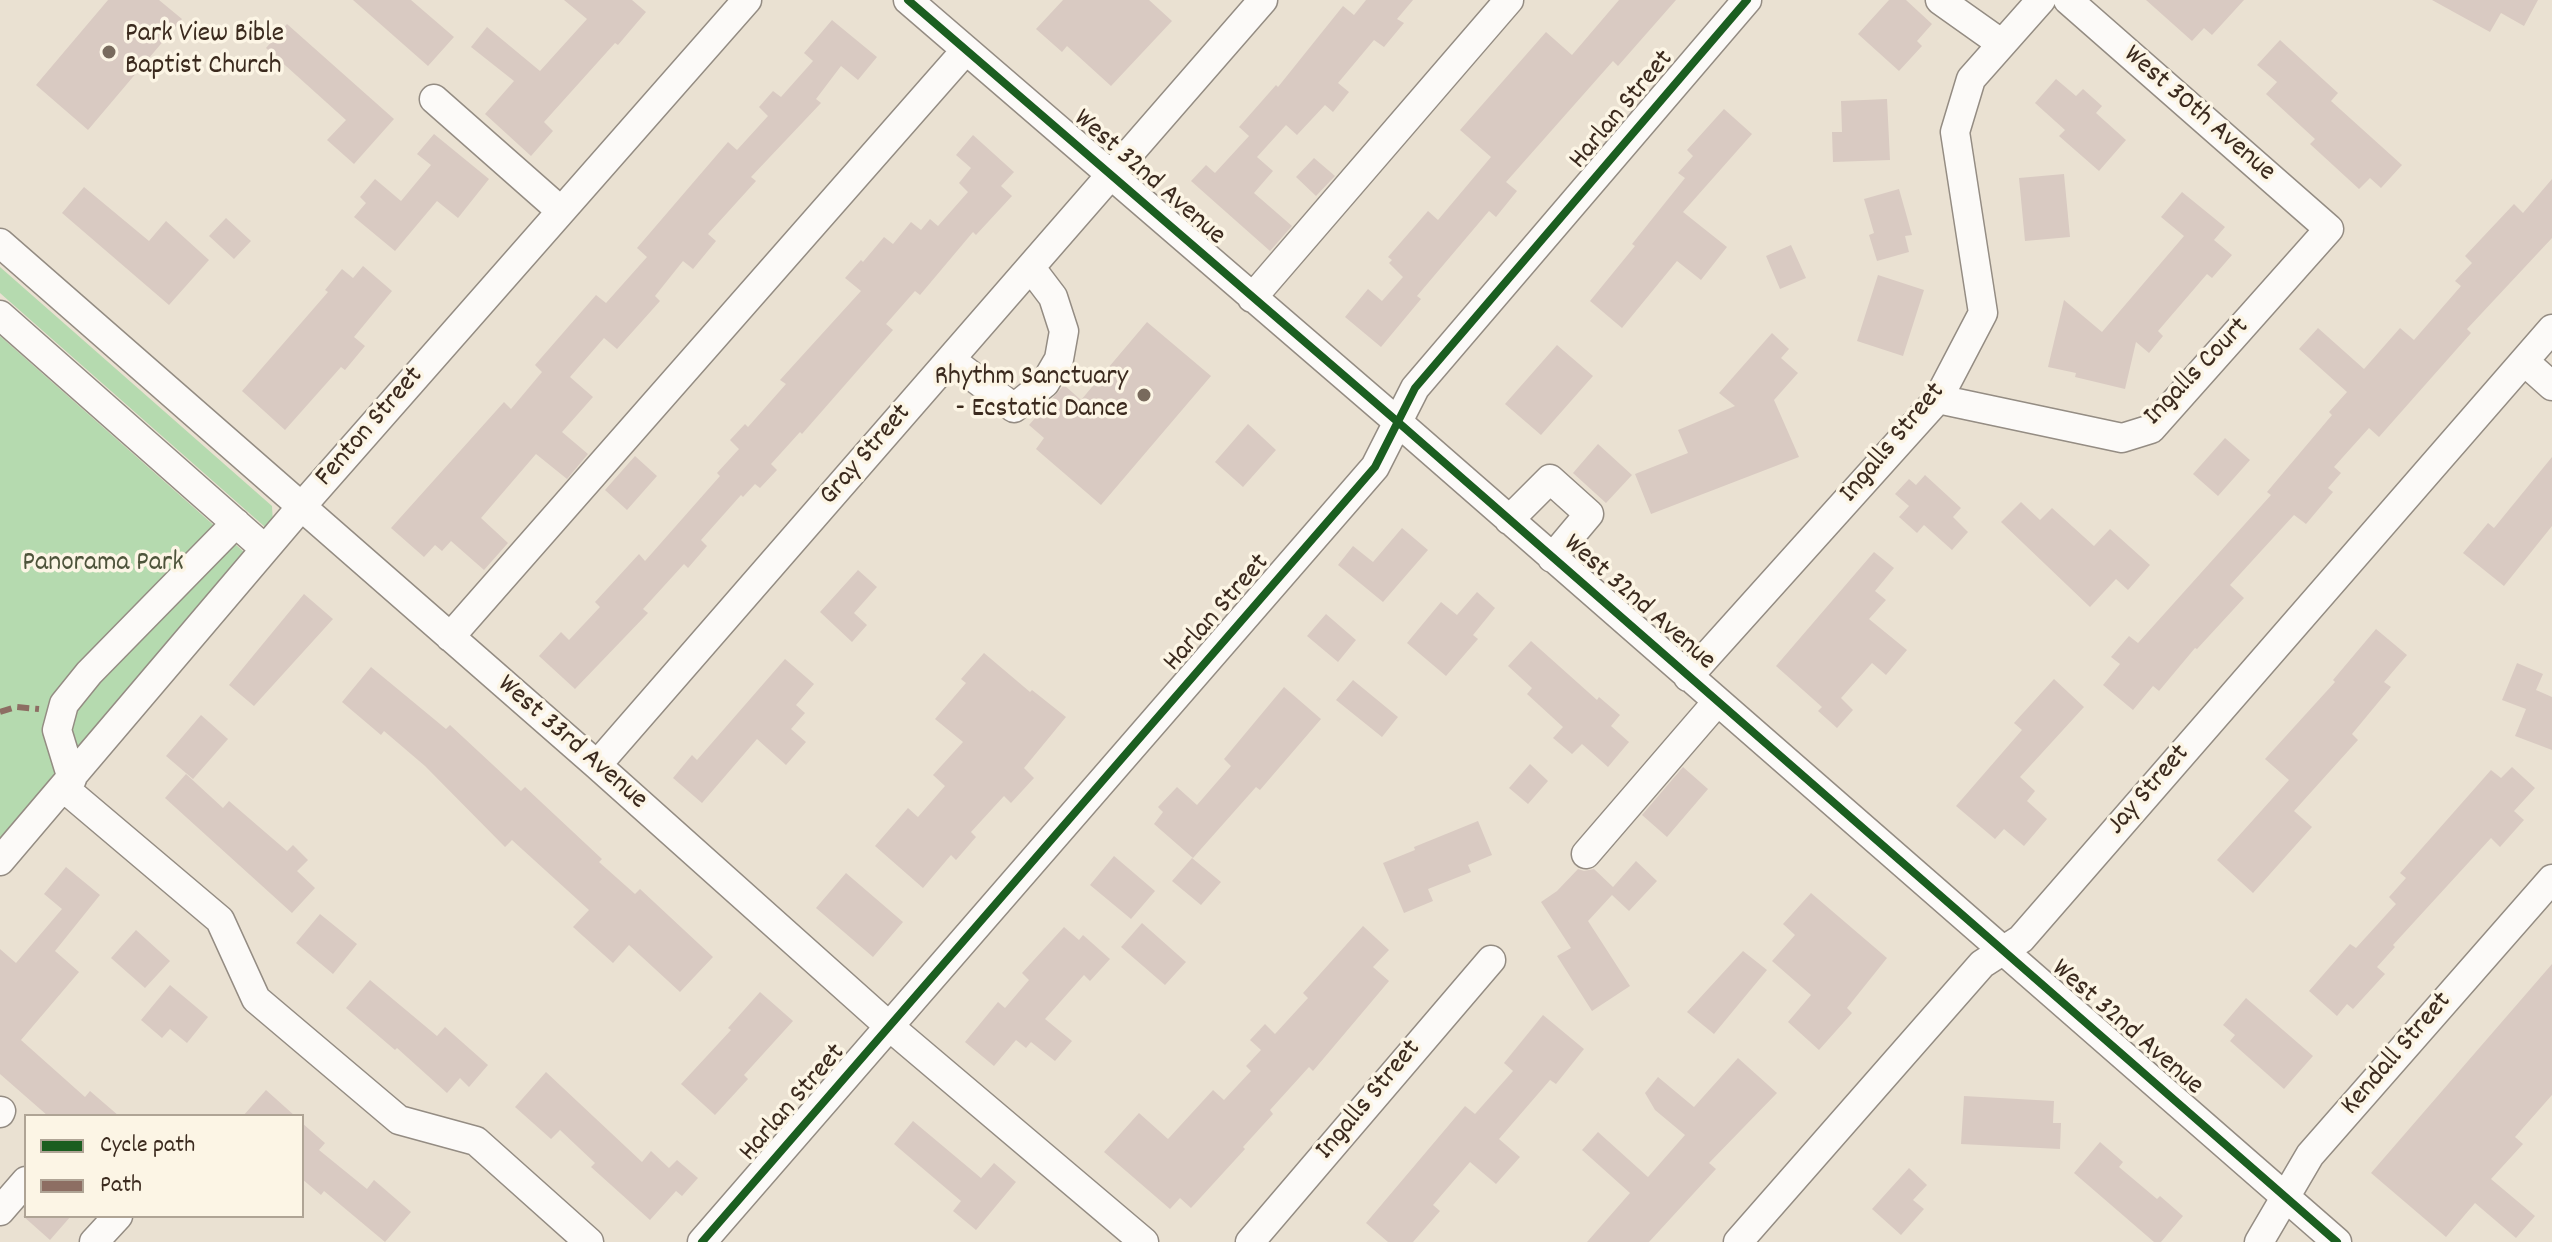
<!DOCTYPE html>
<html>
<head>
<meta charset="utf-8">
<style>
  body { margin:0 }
  #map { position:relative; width:2552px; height:1242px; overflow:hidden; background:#eae1d2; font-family:Dekko,sans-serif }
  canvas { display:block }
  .legend { position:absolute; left:24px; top:1114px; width:280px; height:104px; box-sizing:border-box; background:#fcf5e5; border:2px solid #afa495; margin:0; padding:10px 14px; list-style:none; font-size:24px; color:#3b2a1e }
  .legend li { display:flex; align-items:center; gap:16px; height:40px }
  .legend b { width:40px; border:2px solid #afa495 }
</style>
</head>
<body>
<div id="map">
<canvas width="2552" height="1242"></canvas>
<ul class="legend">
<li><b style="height:10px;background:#1b5e20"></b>Cycle path</li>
<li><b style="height:10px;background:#8d6e63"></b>Path</li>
</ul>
</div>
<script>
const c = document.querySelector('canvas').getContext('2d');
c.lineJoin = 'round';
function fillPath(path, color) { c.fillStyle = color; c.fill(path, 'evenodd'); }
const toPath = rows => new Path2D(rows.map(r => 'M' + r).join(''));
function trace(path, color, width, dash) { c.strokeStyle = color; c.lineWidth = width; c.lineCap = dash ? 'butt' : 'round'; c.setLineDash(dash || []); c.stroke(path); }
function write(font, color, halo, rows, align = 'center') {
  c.font = font + ' Dekko,sans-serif'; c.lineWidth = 7; c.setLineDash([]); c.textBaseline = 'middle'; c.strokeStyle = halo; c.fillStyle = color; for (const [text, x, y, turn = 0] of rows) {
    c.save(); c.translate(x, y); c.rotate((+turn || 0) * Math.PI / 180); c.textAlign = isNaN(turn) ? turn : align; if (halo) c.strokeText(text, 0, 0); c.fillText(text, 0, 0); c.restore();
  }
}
fillPath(toPath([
  [0,267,272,506,273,524,265,527,0,293],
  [0,336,244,552,0,844]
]), '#b5daaf');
fillPath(toPath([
  [108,0,159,0,182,19,88,130,36,85],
  [353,0,411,0,454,37,428,66],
  [564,0,632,0,646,12,618,45,615,43,544,122,553,131,531,156,485,114,514,81,471,47,487,27,540,71,587,19],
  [1063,0,1149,0,1172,21,1111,86,1067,46,1062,52,1036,29],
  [1366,0,1413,0,1397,19,1404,23,1384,47,1374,40,1338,83,1349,92,1333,112,1325,105,1297,135,1286,125,1257,157,1273,171,1254,193,1292,226,1270,251,1191,181,1206,165,1215,173,1249,136,1239,127,1276,85,1278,87,1343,6,1354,15],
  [1619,0,1676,0,1618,66,1613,61,1506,182,1517,191,1496,217,1489,211,1417,296,1421,299,1381,347,1345,317,1368,289,1382,301,1403,277,1389,263,1392,260,1388,257,1428,211,1438,220,1491,157,1460,130,1546,32,1572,55],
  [1889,0,1906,0,1932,24,1917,41,1922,46,1899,71,1858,34],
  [2146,0,2244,0,2212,35,2204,28,2192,41],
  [2432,0,2538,0,2524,26,2501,13,2490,32],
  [832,20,877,57,858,80,841,66,816,99,821,103,751,177,756,181,708,234,716,241,693,269,683,261,655,296,660,301,617,349,604,338,570,377,593,397,562,432,588,454,567,479,536,454,481,518,508,543,484,570,451,541,442,551,435,545,424,557,391,528,504,402,511,409,542,372,535,365,596,295,606,303,647,257,637,248,728,142,737,150,768,116,759,107,773,91,781,97,813,61,804,53],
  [287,24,394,119,354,164,327,140,346,120,266,48],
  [2280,40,2338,93,2331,101,2402,165,2381,188,2370,178,2359,189,2310,144,2315,139,2266,94,2277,82,2257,65],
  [2056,79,2076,96,2083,89,2102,106,2096,113,2126,140,2099,171,2059,136,2065,130,2035,103],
  [1887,99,1890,160,1833,162,1832,132,1842,132,1841,101],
  [1724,109,1752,134,1683,212,1727,247,1701,280,1677,261,1622,328,1590,301,1635,246,1632,244,1685,178,1678,173,1693,156,1687,150],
  [434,134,489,179,458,218,437,201,395,251,354,217,366,203,360,197,375,179,401,201,431,165,417,154],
  [973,135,1014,172,1001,186,1012,196,976,235,973,232,920,295,915,291,886,324,893,330,802,434,800,432,771,464,777,470,760,488,755,484,743,497,741,495,701,540,707,546,688,568,684,564,643,609,648,613,575,689,539,656,561,632,569,640,600,607,595,602,639,554,645,561,720,476,717,473,739,449,730,440,745,424,748,427,786,384,780,380,861,291,845,278,861,260,863,262,884,237,893,244,911,222,921,230,930,219,938,226,968,192,959,183,971,168,956,155],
  [1314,158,1335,176,1316,196,1296,177],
  [2064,174,2070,237,2025,241,2019,178],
  [2552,179,2552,238,2467,329,2471,333,2379,437,2369,428,2334,467,2341,473,2328,488,2333,492,2306,524,2294,515,2230,585,2244,598,2197,649,2195,648,2159,691,2153,686,2133,710,2103,685,2120,664,2111,657,2129,636,2138,643,2271,495,2267,492,2332,415,2329,412,2347,392,2299,349,2318,328,2364,369,2400,328,2414,340,2461,286,2455,281,2472,263,2465,256,2514,204,2523,213],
  [84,187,149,241,166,221,209,260,169,305,62,213],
  [1899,189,1912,235,1905,236,1909,252,1877,261,1869,235,1874,233,1864,199],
  [2182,192,2225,227,2214,240,2232,255,2212,278,2207,274,2158,331,2163,336,2149,353,2136,342,2125,389,2075,377,2076,373,2048,367,2064,300,2102,332,2184,236,2161,217],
  [226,218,251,241,234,259,209,236],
  [1791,245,1806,278,1780,289,1766,256],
  [363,266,392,291,354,337,365,346,345,370,341,367,285,430,242,391,328,292,325,290,342,269,353,278],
  [1878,275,1924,290,1903,356,1857,341],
  [1147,322,1211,376,1101,505,1036,449,1044,438,1029,425,1064,385,1081,400],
  [1772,333,1789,349,1781,358,1798,373,1774,400,1799,457,1651,514,1635,474,1688,453,1678,430,1735,406,1719,393],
  [1557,345,1593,376,1541,435,1505,404],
  [1248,424,1276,450,1243,487,1215,462],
  [2225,438,2250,460,2218,496,2193,474],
  [1598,444,1632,475,1606,503,1573,473],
  [635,456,657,476,627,510,605,490],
  [2552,457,2552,526,2504,586,2463,553,2488,523,2494,528],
  [1925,475,1961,508,1953,517,1968,532,1952,550,1924,525,1917,533,1899,517,1909,506,1895,494,1909,479,1916,485],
  [2021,502,2040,520,2052,508,2094,546,2110,529,2150,565,2128,590,2116,579,2090,607,2001,522],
  [1402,528,1428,550,1383,602,1338,565,1353,546,1373,562],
  [1874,552,1894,568,1875,591,1886,600,1869,619,1907,650,1886,675,1872,663,1841,698,1853,710,1837,728,1818,711,1822,707,1776,666],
  [858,570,877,587,854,613,867,625,852,642,820,612],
  [1477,592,1495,608,1473,635,1478,639,1446,676,1407,643,1441,602,1457,615],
  [304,594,333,619,254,706,229,685],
  [1326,614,1356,640,1338,662,1307,636],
  [2376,629,2407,655,2384,682,2391,687,2352,734,2358,740,2294,811,2312,827,2253,893,2217,860,2289,780,2265,759,2335,682,2333,680],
  [1531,641,1597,700,1599,697,1620,715,1611,726,1629,742,1608,767,1582,744,1572,754,1553,738,1563,727,1527,694,1532,688,1508,666],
  [984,653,1030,692,1032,690,1066,717,1024,768,1034,778,1011,803,1004,796,971,832,976,837,956,860,951,855,923,888,875,846,908,808,918,817,945,786,933,775,963,742,935,719,966,683,961,679],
  [785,659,814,684,796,705,805,713,791,729,806,742,786,765,757,739,702,803,673,778,692,755,697,760],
  [2517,663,2543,674,2536,690,2552,697,2552,750,2515,736,2526,709,2502,700],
  [371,667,446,729,450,725,521,791,525,787,602,859,599,862,635,894,640,889,713,957,680,992,629,945,613,963,573,927,589,910,512,840,505,847,425,766,384,731,381,735,342,702],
  [2054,679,2084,707,2020,777,2035,791,2027,801,2047,819,2024,846,2004,829,1995,839,1956,806,2022,730,2014,723],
  [1353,680,1398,717,1382,737,1336,700],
  [1284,687,1321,719,1260,790,1256,787,1193,858,1154,824,1163,812,1158,807,1177,787,1197,805,1231,766,1224,759],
  [201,715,228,739,193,779,166,756],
  [1530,764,1548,781,1528,804,1509,788],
  [1683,767,1708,789,1667,837,1642,815],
  [2512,767,2535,788,2514,811,2524,820,2500,847,2491,838,2393,945,2395,947,2377,967,2385,974,2353,1009,2347,1004,2337,1016,2309,991,2350,944,2356,948,2396,904,2389,897,2406,878,2400,873,2491,770,2501,778],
  [186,774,223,808,229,801,287,851,293,845,308,860,297,871,315,888,292,913,165,798],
  [1478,821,1492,855,1468,865,1471,872,1428,889,1433,901,1404,913,1383,863,1415,850,1414,847],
  [1114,856,1155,891,1131,919,1090,885],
  [1192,858,1221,882,1201,905,1172,881],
  [1636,861,1657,881,1629,911,1612,895,1588,921,1630,986,1592,1011,1557,956,1571,948,1541,902,1557,891,1578,869,1584,871,1594,869,1613,887],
  [66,867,100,895,55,951,79,972,21,1040,85,1097,90,1091,119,1116,48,1116,0,1074,0,949,16,963,62,909,44,894],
  [846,873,903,922,873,957,816,908],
  [1811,893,1887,958,1847,1008,1852,1013,1819,1050,1788,1022,1811,995,1772,961,1795,935,1783,924],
  [320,914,357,944,333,974,296,943],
  [1142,923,1186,962,1165,985,1121,947],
  [1363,926,1389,950,1373,967,1389,981,1313,1071,1309,1067,1270,1110,1273,1114,1243,1147,1245,1149,1191,1208,1180,1198,1170,1209,1104,1152,1139,1113,1168,1139,1213,1090,1224,1100,1251,1071,1246,1066,1261,1050,1250,1040,1265,1024,1275,1034,1308,998,1303,993],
  [1064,927,1079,940,1083,935,1110,959,1090,981,1084,975,1045,1019,1072,1041,1055,1061,1031,1042,1026,1048,1016,1040,994,1066,965,1042,998,1002,1005,1008,1029,980,1022,973],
  [136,930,170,961,145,988,111,958],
  [1743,951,1767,970,1714,1034,1687,1012],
  [2552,964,2552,1095,2515,1137,2523,1144,2491,1179,2535,1216,2516,1238,2475,1203,2446,1237,2371,1173],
  [370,980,437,1036,445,1027,488,1065,469,1087,460,1078,447,1093,397,1048,395,1050,346,1008],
  [170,985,208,1017,187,1043,170,1029,162,1038,141,1020],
  [760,992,793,1021,744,1075,748,1079,715,1115,681,1084,731,1030,728,1028],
  [2246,998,2313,1056,2284,1089,2230,1041,2235,1035,2223,1025],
  [1543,1015,1584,1049,1556,1084,1550,1080,1499,1139,1520,1157,1496,1184,1470,1162,1433,1205,1440,1211,1413,1242,1388,1242,1366,1223,1465,1106,1475,1114,1513,1071,1504,1063],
  [1738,1058,1777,1093,1709,1163,1716,1169,1649,1242,1587,1242,1630,1193,1582,1150,1598,1132,1648,1177,1685,1135,1655,1110,1645,1093,1658,1077,1694,1107],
  [546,1072,642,1162,651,1151,669,1168,677,1160,698,1178,682,1196,676,1191,650,1220,591,1167,595,1163,560,1130,551,1139,515,1107],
  [266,1090,295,1116,243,1116],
  [1964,1096,2054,1101,2053,1123,2061,1123,2060,1149,1961,1144],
  [913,1121,981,1178,994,1163,1016,1182,976,1230,953,1211,961,1201,894,1144],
  [302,1123,325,1143,319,1150,367,1189,374,1180,411,1212,385,1242,324,1191,321,1195,302,1179],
  [2100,1142,2123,1162,2119,1167,2157,1199,2160,1196,2183,1216,2161,1242,2154,1242,2074,1173],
  [1909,1168,1927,1185,1913,1200,1924,1209,1901,1235,1872,1209],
  [23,1216,71,1216,50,1240]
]), '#d9cac2');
const minor = toPath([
  [908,0,1399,423,2337,1242],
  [1940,0,2002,44],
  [434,99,561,211],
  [0,243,597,765,890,1027,1144,1242],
  [1252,298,1509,0],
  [0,315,265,549],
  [951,360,1014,408,1045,383,1059,359,1064,331,1053,297,1031,268],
  [2524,361,2552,386],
  [1938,399,2122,438,2151,429,2329,229,2068,0],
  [1509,520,1550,479,1589,514,1552,558],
  [450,637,966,50],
  [1688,677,1938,399,1983,313,1955,132,1971,79,2041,0],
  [597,765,1263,0],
  [72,779,57,730,64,704,89,673,236,523],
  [64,788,220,920,256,999,399,1120,476,1141,589,1242],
  [1586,854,1717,702],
  [0,861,301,507,747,0],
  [0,1113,1,1111],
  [0,1211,26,1181],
  [94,1242,118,1216],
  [702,1242,1375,467,1415,388,1747,0],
  [1250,1242,1491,960],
  [1738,1242,1982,964,2021,939,2552,329],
  [2259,1242,2310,1155,2552,879]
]);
trace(minor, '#948c83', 31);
trace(minor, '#fcfaf8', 28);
trace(toPath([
  [0,712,16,707,39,709]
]), '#8d6e63', 6, [12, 6]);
trace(toPath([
  [908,0,1399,423,2337,1242],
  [702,1242,1375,467,1415,388,1747,0]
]), '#1b5e20', 8);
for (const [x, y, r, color] of [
  [109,52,8,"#786a5d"],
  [1144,395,8,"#786a5d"]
]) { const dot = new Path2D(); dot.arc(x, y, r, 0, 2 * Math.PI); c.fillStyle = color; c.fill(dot); trace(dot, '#fcf5e5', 3); }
write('28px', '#3b2a1e', '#fcf5e5', [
  ["Park View Bible",125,36],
  ["Baptist Church",125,68],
  ["Rhythm Sanctuary",1128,379,"right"],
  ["- Ecstatic Dance",1128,411,"right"]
], 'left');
write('28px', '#3b2a1e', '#fcf5e5', [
  ["Harlan Street",1623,111,-50],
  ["West 30th Avenue",2198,115,41],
  ["West 32nd Avenue",1148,179,41],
  ["Ingalls Court",2198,373,-46],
  ["Fenton Street",371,428,-49],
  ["Ingalls Street",1894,444,-50],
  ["Gray Street",867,456,-49],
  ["West 32nd Avenue",1638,604,41],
  ["Harlan Street",1218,614,-49],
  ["West 33rd Avenue",571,744,41],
  ["Jay Street",2150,791,-49],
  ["West 32nd Avenue",2126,1029,41],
  ["Kendall Street",2398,1055,-49],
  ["Ingalls Street",1370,1101,-50],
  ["Harlan Street",794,1104,-49]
]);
write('28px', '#4e543b', '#fcf5e5', [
  ["Panorama Park",103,565]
]);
</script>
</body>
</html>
